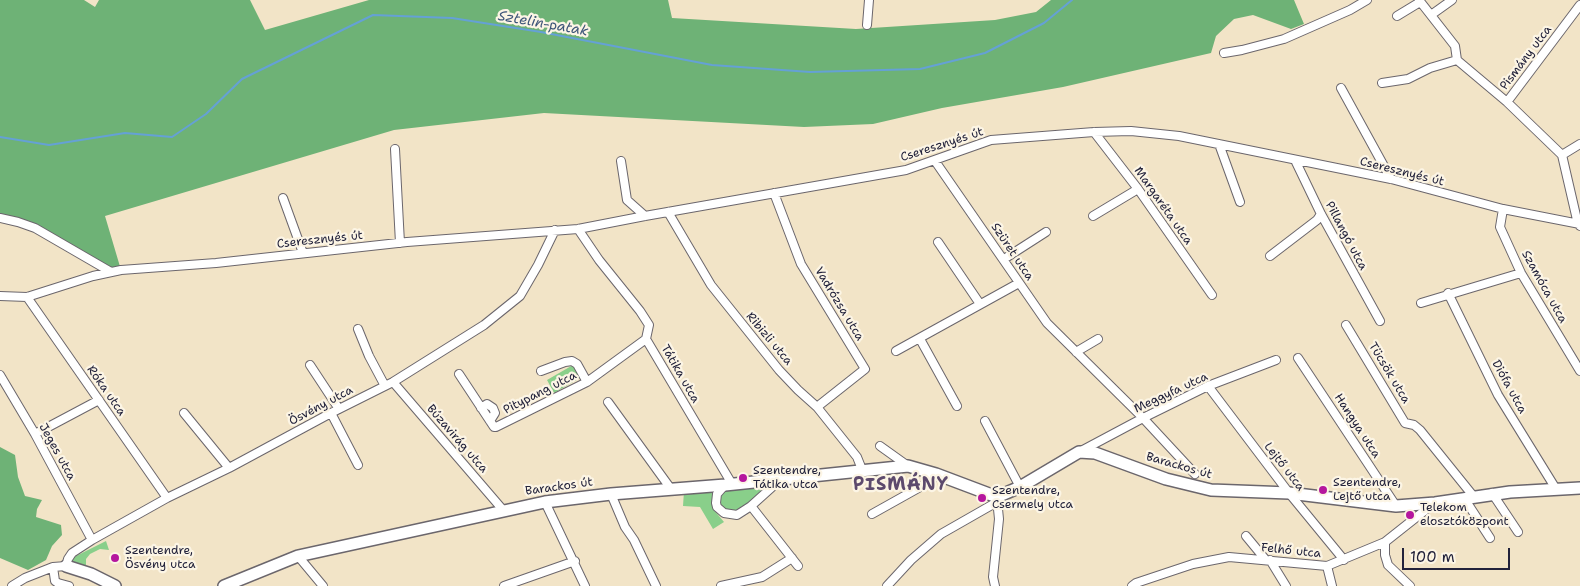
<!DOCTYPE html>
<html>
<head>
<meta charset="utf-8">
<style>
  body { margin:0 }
  #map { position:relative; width:1580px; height:586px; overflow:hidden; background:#f2e4c7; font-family:"Shantell Sans",sans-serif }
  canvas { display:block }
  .scale { position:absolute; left:1402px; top:548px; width:108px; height:22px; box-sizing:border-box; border:2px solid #22223b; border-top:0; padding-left:6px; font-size:15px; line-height:18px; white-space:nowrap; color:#22223b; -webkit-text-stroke:4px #fcf5e5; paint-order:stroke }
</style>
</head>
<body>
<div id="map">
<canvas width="1580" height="586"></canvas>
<div class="scale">100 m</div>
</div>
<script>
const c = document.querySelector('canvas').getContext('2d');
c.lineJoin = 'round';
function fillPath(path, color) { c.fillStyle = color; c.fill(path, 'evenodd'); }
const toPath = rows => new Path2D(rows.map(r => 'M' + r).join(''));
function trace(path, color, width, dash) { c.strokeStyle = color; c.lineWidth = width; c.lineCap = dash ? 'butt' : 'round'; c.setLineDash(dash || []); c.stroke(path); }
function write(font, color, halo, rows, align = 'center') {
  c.font = font + ' "Shantell Sans",sans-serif'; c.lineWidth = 4.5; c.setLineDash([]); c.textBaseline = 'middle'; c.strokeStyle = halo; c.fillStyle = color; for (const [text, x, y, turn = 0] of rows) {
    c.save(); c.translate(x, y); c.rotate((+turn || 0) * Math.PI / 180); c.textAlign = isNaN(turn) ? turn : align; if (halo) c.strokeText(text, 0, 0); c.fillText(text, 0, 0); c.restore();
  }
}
fillPath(toPath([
  [573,365,580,378,554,393,547,380],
  [771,486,736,513,723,510,719,504,720,498,724,492,729,490],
  [712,489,712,503,714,510,724,522,713,529,700,507,683,506,684,491],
  [106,541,109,550,100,549,90,554,86,559,86,568,72,565,70,561,72,558]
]), '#89cf8a');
fillPath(toPath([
  [0,0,84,0,95,7,99,0,250,0,265,30,369,0,668,0,672,18,856,29,995,20,1036,12,1051,0,1294,0,1304,24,1291,29,1253,15,1234,19,1216,36,1211,53,1063,87,942,108,873,124,804,127,544,113,394,130,105,216,121,270,111,272,49,235,0,218],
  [0,447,15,455,18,477,25,496,42,500,37,509,36,517,61,525,62,535,52,546,46,560,28,570,0,558]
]), '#6eb276');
trace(toPath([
  [0,137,49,145,125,133,172,137,206,114,242,79,373,15,452,18,541,32,712,65,810,72,920,69,985,53,1044,23,1072,0]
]), '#65a1d5', 2);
const street = toPath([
  [1419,0,1455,46,1457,60,1507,102],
  [1580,5,1507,102,1562,155,1578,224,1580,226],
  [1431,15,1452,0],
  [1397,16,1420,2],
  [867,25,869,0],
  [1224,53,1242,50,1284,39,1350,10,1367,0],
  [1382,83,1408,79,1430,68,1457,60],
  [1341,88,1391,179],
  [1094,132,1138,189,1212,295],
  [1219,144,1240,202],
  [395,149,400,243],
  [1562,155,1580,144],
  [1295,160,1321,214,1380,321],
  [621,161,627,200,645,216],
  [935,161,1047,323,1143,418,1195,474],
  [774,193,801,264,865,369,817,407],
  [283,198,303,253],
  [1503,209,1500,227,1521,273,1580,371],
  [668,212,711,285,779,370,798,390,817,407,857,457,863,472],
  [1093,216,1138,189],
  [0,218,18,222,35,228,111,272],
  [578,229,599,260,640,311,649,325,646,339,732,484],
  [938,242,980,304],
  [1270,256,1317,220,1321,214],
  [1004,259,1046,232],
  [1448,293,1498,395,1556,489],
  [0,296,27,297,93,276,121,270,216,263,407,242,578,229,645,216,906,170,991,140,1094,132,1131,131,1179,136,1391,179,1503,209,1580,224],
  [27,297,167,498],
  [1421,303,1521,273],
  [1346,325,1405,423,1414,425,1420,430,1474,497],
  [358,329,369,356,385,386],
  [920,339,957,406],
  [896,351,1019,283],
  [1076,352,1098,339],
  [1298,358,1396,506],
  [310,365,339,409],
  [541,371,565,362,572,361,577,364,587,382],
  [459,374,494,427,496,427,587,382,646,339],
  [0,375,35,434,92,540],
  [393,382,503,510],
  [1208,386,1289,493,1344,560],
  [608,402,671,489],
  [481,408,487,404,493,408,495,413,490,421],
  [184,413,229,468],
  [331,413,358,465],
  [985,421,1020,487],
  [35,434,99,400],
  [880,446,908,466],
  [1081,451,1143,418,1208,386,1276,360],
  [725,485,717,494,716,503,717,507,724,513,737,515,751,506,781,479],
  [1492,493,1518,532],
  [611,494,625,527,634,540,656,586],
  [1464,498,1490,538],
  [545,502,585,586],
  [751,506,798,566],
  [872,514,931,481,936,474],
  [1246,536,1265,559],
  [1385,542,1385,555,1388,565,1410,586],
  [298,556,323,586],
  [1270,560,1286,586],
  [1327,566,1332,586],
  [53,567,55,581,58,583,69,586],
  [12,586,25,578,53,567,66,566,68,559,72,553,92,540,167,498,229,468,331,413,393,382,484,325,520,296,538,265,555,230],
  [504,586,575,561],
  [721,586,762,577,792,558],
  [887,586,911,560,941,534,997,502],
  [995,586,993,577,999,519,997,499],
  [1132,586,1136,583,1193,564,1229,557,1327,566,1385,542,1433,504]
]);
const secondary = toPath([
  [66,566,91,574,115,586],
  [224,586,298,556,545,502,611,494,725,485,908,466,936,474,997,497,1020,487,1079,452,1095,453,1166,479,1211,490,1289,493,1396,506,1435,503,1510,492,1580,488]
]);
trace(street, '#6b666c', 10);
trace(secondary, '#6b666c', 14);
trace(street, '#fff', 8);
trace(secondary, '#fff', 11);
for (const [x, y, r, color] of [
  [743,478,5,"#b5179e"],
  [1323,490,5,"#b5179e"],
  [982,498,5,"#b5179e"],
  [1410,515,5,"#b5179e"],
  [115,558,5,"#b5179e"]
]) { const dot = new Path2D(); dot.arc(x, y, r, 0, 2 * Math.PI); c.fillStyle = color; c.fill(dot); trace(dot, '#fcf5e5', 2); }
write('12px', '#22223b', '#fcf5e5', [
  ["Pismány utca",1526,58,-53],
  ["Cseresznyés út",942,145,-18],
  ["Cseresznyés út",1402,172,14],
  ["Margaréta utca",1163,206,55],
  ["Pillangó utca",1346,236,62],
  ["Cseresznyés út",320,240,-6],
  ["Szüret utca",1012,252,56],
  ["Szamóca utca",1544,287,61],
  ["Vadrózsa utca",839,304,59],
  ["Ribizli utca",769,339,50],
  ["Tücsök utca",1389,373,59],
  ["Tátika utca",680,374,60],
  ["Diófa utca",1509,387,61],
  ["Róka utca",106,391,55],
  ["Pitypang utca",540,393,-27],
  ["Meggyfa utca",1171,393,-25],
  ["Ösvény utca",321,406,-28],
  ["Hangya utca",1357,426,57],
  ["Búzavirág utca",457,439,49],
  ["Jeges utca",57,452,61],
  ["Barackos út",1179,466,16],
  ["Lejtő utca",1284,467,52],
  ["Barackos út",559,487,-8],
  ["Felhő utca",1291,551,6]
]);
write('12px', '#22223b', '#fcf5e5', [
  ["Szentendre,",753,471],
  ["Tátika utca",753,485],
  ["Szentendre,",1333,483],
  ["Lejtő utca",1333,497],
  ["Szentendre,",992,491],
  ["Csermely utca",992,505],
  ["Telekom",1420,508],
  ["elosztóközpont",1420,522],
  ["Szentendre,",125,551],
  ["Ösvény utca",125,565]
], 'left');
write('italic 14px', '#3d5579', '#fcf5e5', [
  ["Sztelin-patak",543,24,10]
]);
c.letterSpacing = '1px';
write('bold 18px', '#5d4a6d', '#fcf5e5', [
  ["PISMÁNY",901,485]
]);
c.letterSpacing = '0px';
</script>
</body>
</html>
